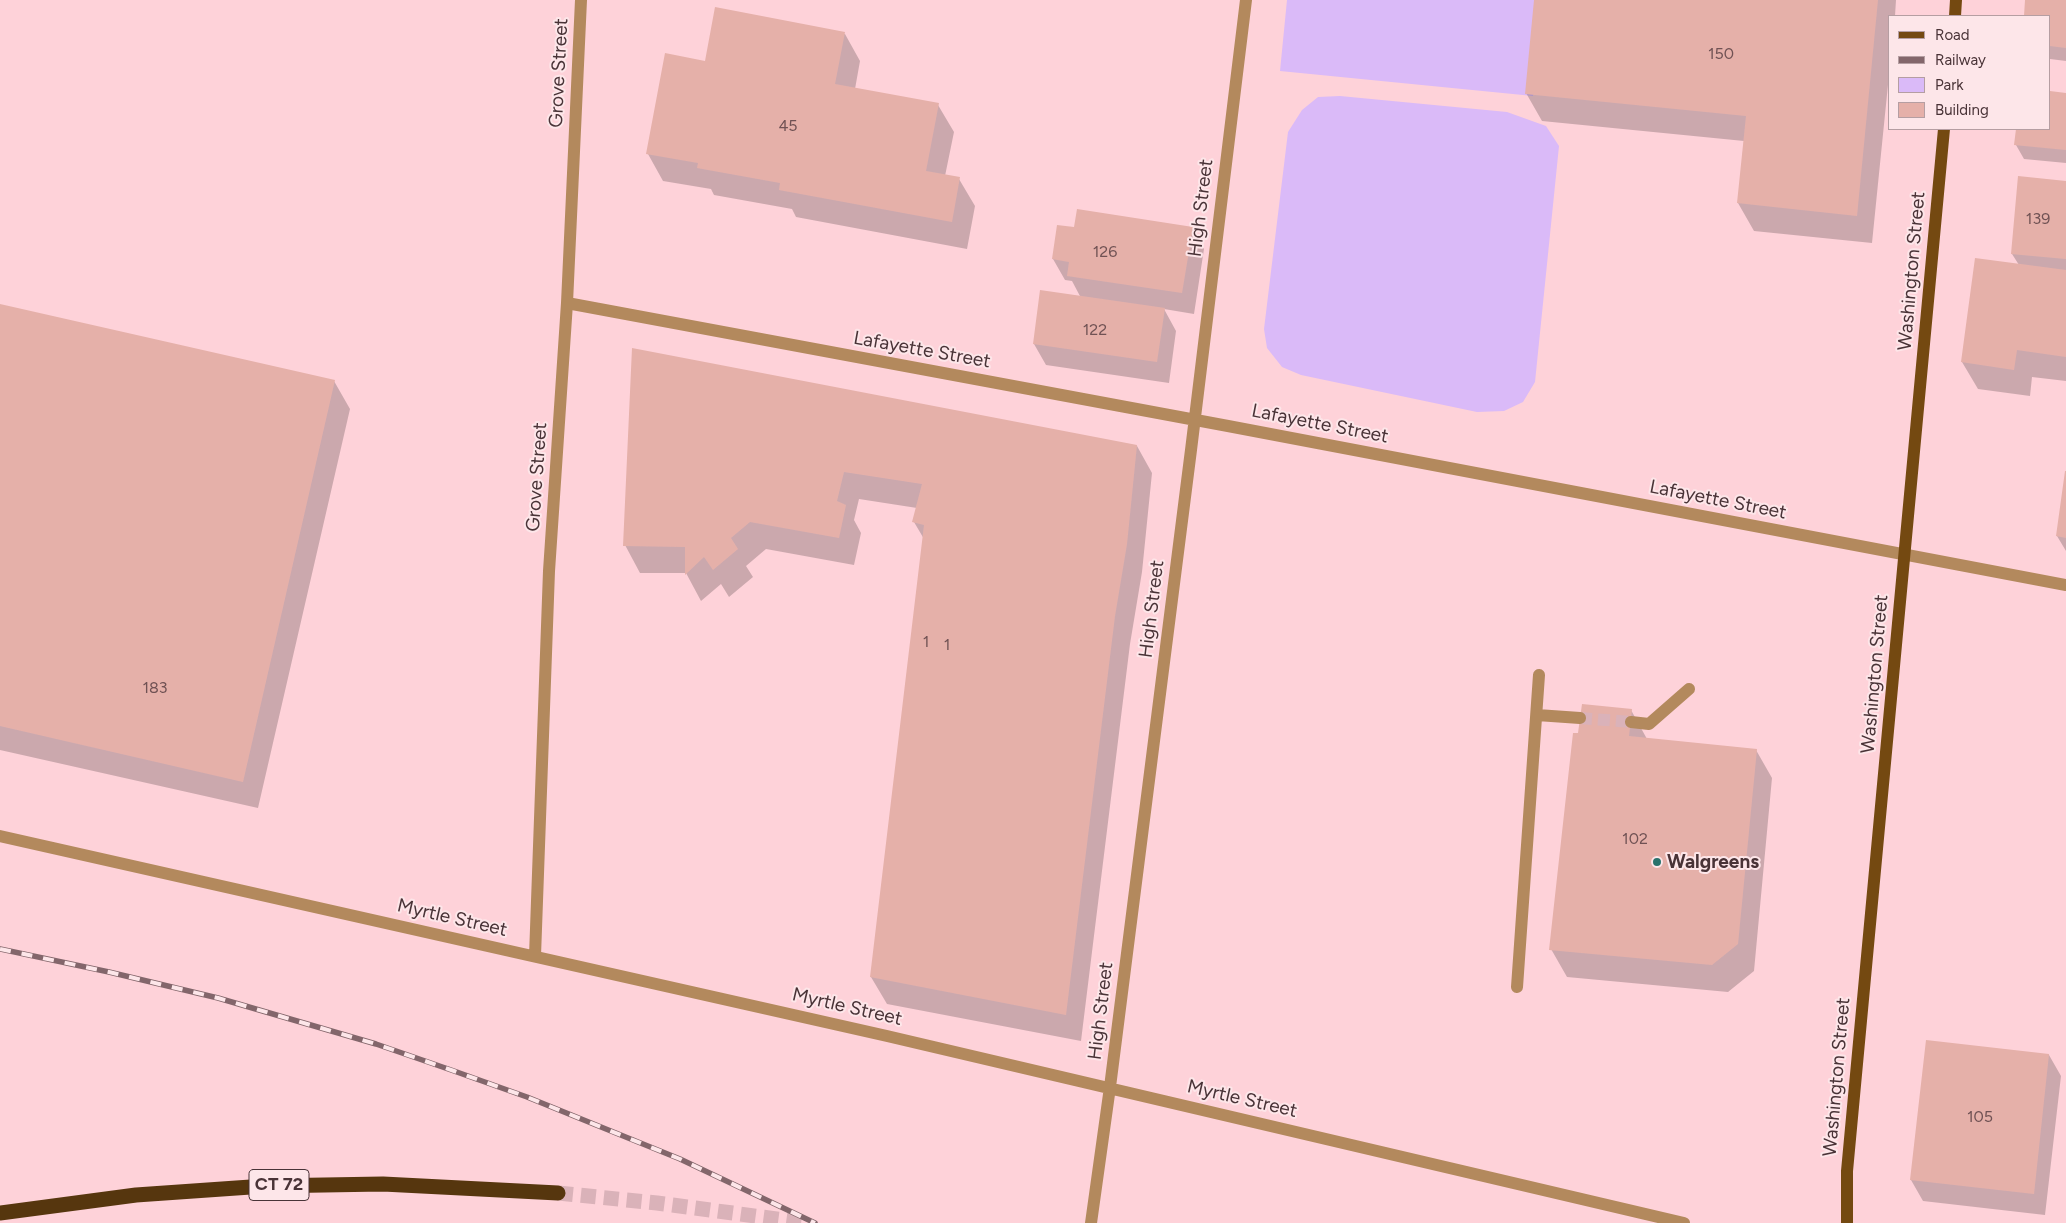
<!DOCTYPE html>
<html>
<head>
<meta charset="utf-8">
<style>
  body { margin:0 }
  #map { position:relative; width:2066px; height:1223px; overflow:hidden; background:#fed2d9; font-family:Figtree,sans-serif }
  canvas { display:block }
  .legend { position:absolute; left:1888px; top:15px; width:162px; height:115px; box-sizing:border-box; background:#fde6e9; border:1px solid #b59ea2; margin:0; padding:6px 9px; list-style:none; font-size:15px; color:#493337 }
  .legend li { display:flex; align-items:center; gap:10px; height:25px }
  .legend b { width:25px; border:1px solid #b59ea2 }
</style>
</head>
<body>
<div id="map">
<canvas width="2066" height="1223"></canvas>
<ul class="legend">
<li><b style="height:6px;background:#744911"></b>Road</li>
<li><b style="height:6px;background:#83666b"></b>Railway</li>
<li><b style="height:14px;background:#dabaf8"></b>Park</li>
<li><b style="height:14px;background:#e5b0a9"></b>Building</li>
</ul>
</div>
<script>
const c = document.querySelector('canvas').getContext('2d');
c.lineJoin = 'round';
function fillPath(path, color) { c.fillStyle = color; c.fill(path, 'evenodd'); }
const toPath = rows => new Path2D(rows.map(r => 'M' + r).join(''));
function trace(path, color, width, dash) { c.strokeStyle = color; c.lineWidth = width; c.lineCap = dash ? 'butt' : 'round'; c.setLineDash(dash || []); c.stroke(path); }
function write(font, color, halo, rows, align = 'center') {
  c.font = font + ' Figtree,sans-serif'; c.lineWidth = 4; c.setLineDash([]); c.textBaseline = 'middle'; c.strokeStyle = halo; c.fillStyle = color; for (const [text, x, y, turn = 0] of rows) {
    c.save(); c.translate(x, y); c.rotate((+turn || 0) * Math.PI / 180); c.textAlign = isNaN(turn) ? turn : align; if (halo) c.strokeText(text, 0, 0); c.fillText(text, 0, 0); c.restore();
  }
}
fillPath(toPath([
  [1287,0,1542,0,1533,96,1280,71],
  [1340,96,1507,112,1546,126,1559,146,1535,382,1523,402,1504,411,1477,412,1301,375,1282,367,1267,348,1264,329,1288,132,1302,110,1318,97]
]), '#dabaf8');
fillPath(toPath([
  [1535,0,1896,0,1895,16,1890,16,1890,65,1872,243,1754,231,1738,203,1744,141,1542,121,1526,93],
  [2027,0,2066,0,2066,61,2050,59,2050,16,2025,16],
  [845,34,860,61,855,89,938,105,954,132,945,176,959,179,975,206,967,249,796,217,792,209,714,195,711,189,663,181,648,154,706,62],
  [2050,92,2066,94,2066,163,2024,159,2016,145,2017,129,2050,129],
  [2066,182,2066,381,2032,377,2030,396,1978,389,1962,362,2019,265,2012,254],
  [1058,226,1075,229,1192,228,1204,249,1194,314,1164,309,1176,331,1169,383,1046,365,1034,344,1081,298,1072,281,1065,280,1053,259],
  [0,305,334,381,350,409,258,808,0,750],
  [633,349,1137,446,1152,473,1142,572,1130,644,1081,1041,887,1004,871,977,924,539,914,522,917,508,859,499,854,520,861,533,854,565,766,549,746,566,753,577,729,597,721,584,701,601,686,573,640,573,625,545],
  [2066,472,2066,551,2057,536],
  [1631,710,1647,739,1756,750,1772,778,1754,971,1728,992,1567,977,1551,949,1579,735],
  [1927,1041,2049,1055,2061,1076,2045,1215,1923,1201,1911,1180]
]), '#0003');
fillPath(toPath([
  [1534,0,1878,0,1857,216,1737,203,1746,116,1525,94],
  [2025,0,2066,0,2066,48,2050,46,2050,16,2024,16],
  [715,7,845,32,835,84,939,103,926,171,960,177,952,222,779,190,780,183,697,168,698,163,646,154,665,53,705,61],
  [2050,91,2066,93,2066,150,2014,145,2016,129,2050,129],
  [2018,176,2066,181,2066,259,2011,254],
  [1077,209,1193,227,1182,293,1067,276,1069,262,1052,259,1057,225,1074,227],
  [1975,258,2066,270,2066,357,2017,350,2014,370,1961,362],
  [1040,290,1165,308,1157,362,1033,344],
  [0,304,335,380,243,782,0,726],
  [632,348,1137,445,1127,544,1115,616,1066,1015,870,977,924,525,912,522,922,484,844,472,837,501,846,505,839,538,750,522,731,538,738,549,713,570,704,557,685,575,685,547,623,546],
  [2065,471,2066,471,2066,538,2056,536],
  [1582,704,1632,709,1629,736,1757,749,1738,944,1712,965,1549,950,1573,733,1578,733],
  [1926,1040,2049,1054,2034,1194,1910,1180]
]), '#e5b0a9');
trace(toPath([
  [1580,718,1631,722]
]), '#dab2b9', 12, [12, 6]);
trace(toPath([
  [558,1193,657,1203,808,1223]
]), '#dab2b9', 15, [15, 8]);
trace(toPath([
  [567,303,1228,426,2066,585],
  [1537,715,1580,718],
  [1631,722,1649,724,1689,689],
  [0,836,887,1036,1684,1223],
  [535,956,549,571,567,303,581,0],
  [1517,987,1539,675],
  [1091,1223,1110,1087,1191,450,1246,0]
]), '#b3895d', 12);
trace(toPath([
  [1955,16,1956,0],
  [1847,1223,1847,1171,1944,129]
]), '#744911', 12);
trace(toPath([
  [0,1213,136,1195,265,1186,383,1184,558,1193]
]), '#56360e', 15);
const rail = toPath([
  [0,949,109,972,218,998,376,1044,454,1071,527,1097,680,1159,815,1223]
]);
trace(rail, '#83666b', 5.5);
trace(rail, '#fde6e9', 4, [11]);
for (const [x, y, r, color] of [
  [1657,862,5,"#29726c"]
]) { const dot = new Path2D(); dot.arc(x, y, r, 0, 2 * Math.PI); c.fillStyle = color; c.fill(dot); trace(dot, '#fde6e9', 2); }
write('16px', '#705254', null, [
  ["150",1721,54],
  ["45",788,126],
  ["139",2038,219],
  ["126",1105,252],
  ["122",1095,330],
  ["1",926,642],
  ["1",947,645],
  ["183",155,688],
  ["102",1635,839],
  ["105",1980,1117]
]);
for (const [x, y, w] of [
  [279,1185,60]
]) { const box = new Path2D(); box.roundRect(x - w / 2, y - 15.5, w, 31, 4); c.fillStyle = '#fde6e9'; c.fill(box); trace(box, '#493337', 1); }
write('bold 18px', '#493337', null, [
  ["CT 72",279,1185]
]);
write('19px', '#493337', '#fde6e9', [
  ["Grove Street",559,73,-87],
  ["High Street",1201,208,-83],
  ["Washington Street",1912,271,-85],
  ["Lafayette Street",922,350,10],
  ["Lafayette Street",1320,424,11],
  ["Grove Street",537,477,-86],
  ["Lafayette Street",1718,500,11],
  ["High Street",1152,609,-83],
  ["Washington Street",1875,674,-85],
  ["Myrtle Street",452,918,13],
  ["Myrtle Street",847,1007,13],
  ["High Street",1101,1011,-83],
  ["Washington Street",1837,1077,-85],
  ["Myrtle Street",1242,1099,13]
]);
write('bold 19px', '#493337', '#fde6e9', [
  ["Walgreens",1667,862]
], 'left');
</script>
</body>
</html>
